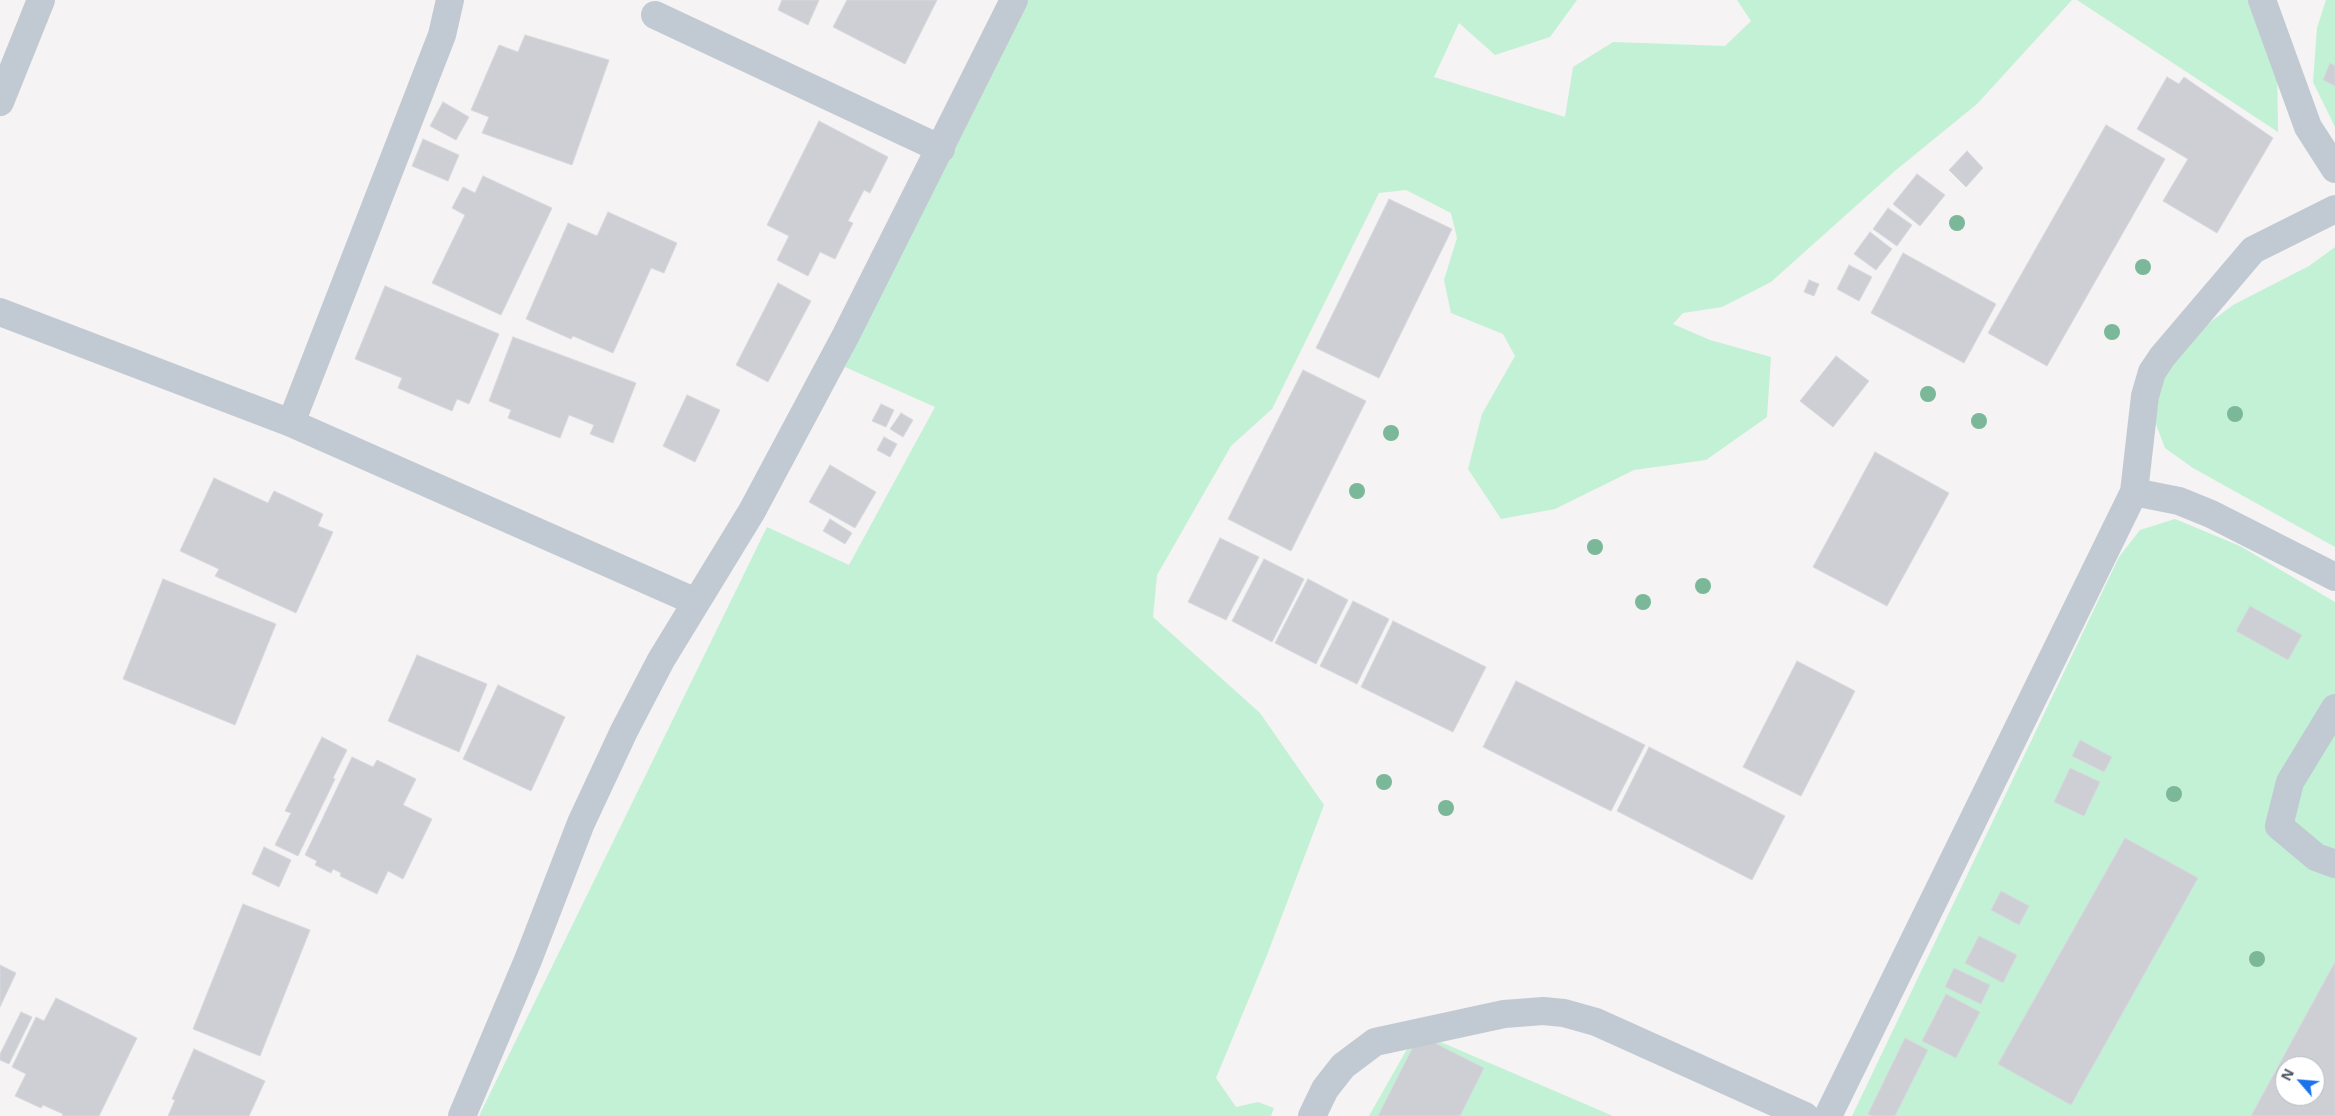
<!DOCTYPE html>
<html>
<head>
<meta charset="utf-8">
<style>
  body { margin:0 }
  #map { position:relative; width:2335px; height:1116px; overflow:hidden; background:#f5f3f3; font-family:"Open Sans",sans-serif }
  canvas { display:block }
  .north { position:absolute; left:2275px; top:1056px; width:50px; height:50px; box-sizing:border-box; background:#fff; border:1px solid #b7bbc0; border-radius:50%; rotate:297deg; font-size:14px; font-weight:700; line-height:20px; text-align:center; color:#4a5661 }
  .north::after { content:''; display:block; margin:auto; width:18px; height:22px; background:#1a73e8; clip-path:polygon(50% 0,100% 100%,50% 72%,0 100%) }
</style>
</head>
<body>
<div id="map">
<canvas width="2335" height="1116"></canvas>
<div class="north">N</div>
</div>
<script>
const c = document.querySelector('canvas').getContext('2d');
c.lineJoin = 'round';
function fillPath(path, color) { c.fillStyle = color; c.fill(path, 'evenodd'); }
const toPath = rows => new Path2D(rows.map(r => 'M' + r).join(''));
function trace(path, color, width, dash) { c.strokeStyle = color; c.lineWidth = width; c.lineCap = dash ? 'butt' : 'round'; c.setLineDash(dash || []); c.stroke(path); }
fillPath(toPath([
  [1025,0,1577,0,1550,37,1495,55,1459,23,1434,77,1565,117,1573,67,1613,42,1725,46,1751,21,1737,0,2072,0,1977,104,1896,170,1771,282,1722,307,1683,313,1673,324,1710,340,1771,357,1767,417,1706,460,1634,470,1555,509,1501,519,1468,469,1482,414,1515,356,1503,334,1451,313,1444,280,1457,238,1451,213,1406,190,1379,193,1272,409,1231,446,1157,575,1153,617,1260,713,1324,805,1267,955,1216,1078,1236,1107,1258,1102,1274,1108,1271,1116,479,1116,767,527,849,565,935,407,845,367],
  [2077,0,2252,0,2277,54,2278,132],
  [2326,0,2335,0,2335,127,2313,82,2317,28],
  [2335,247,2335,547,2193,468,2165,448,2151,411,2160,383,2185,341,2233,305,2309,266],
  [2175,519,2240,546,2335,602,2335,1116,1852,1116,2119,557,2140,530],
  [2285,1066,2315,1066,2315,1096,2285,1096],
  [1422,1034,1613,1116,1369,1116,1415,1035]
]), '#c3f1d5');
const building = toPath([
  [782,0,819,0,808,25,778,10,782,0],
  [847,0,937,0,905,64,833,27,847,0],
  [525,35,609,60,572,165,482,133,489,117,471,110,499,45,518,52,525,35],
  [2330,63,2335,66,2335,86,2323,80,2330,63],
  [2167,77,2179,84,2184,77,2273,138,2217,233,2163,201,2188,159,2137,129,2167,77],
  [443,102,469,117,456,140,430,126,443,102],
  [819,121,888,157,870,193,864,190,848,221,853,223,835,259,820,252,808,276,777,260,789,236,767,225,819,121],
  [2106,125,2165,159,2047,366,1988,333,2106,125],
  [423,139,459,155,448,181,412,166,423,139],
  [1967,151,1983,168,1966,187,1949,170,1967,151],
  [1917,174,1945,195,1920,226,1893,204,1917,174],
  [483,176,552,208,501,315,432,283,465,215,452,208,463,187,475,193,483,176],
  [1389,199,1452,229,1379,378,1316,348,1389,199],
  [1888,208,1912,225,1897,246,1873,229,1888,208],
  [608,212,677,243,664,273,651,268,613,353,573,336,571,339,526,319,568,223,597,236,608,212],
  [1870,232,1892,249,1876,270,1854,254,1870,232],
  [1903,253,1996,304,1964,363,1871,313,1903,253],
  [1849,265,1872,277,1859,301,1837,289,1849,265],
  [1809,280,1819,284,1814,296,1804,292,1809,280],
  [778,283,811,301,768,382,736,365,778,283],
  [385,286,499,334,469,404,457,399,452,411,398,388,402,378,355,359,385,286],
  [513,337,636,383,613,443,590,434,594,425,569,415,560,438,508,418,511,410,489,401,513,337],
  [1836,356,1869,381,1833,427,1800,401,1836,356],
  [1303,370,1366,401,1291,551,1228,519,1303,370],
  [687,395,720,410,695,462,663,446,687,395],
  [881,404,894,410,886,427,872,421,881,404],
  [901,413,913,420,903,437,890,429,901,413],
  [884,437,897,444,890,457,877,450,884,437],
  [1875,452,1949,493,1887,606,1813,567,1875,452],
  [830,465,876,492,855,528,809,502,830,465],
  [214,478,268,503,274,491,323,514,318,526,333,532,296,613,215,576,219,569,180,551,214,478],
  [830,519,852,533,845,544,823,531,830,519],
  [1220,538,1259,557,1226,620,1188,602,1220,538],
  [1264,559,1304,579,1272,642,1232,621,1264,559],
  [163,579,276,624,235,725,123,679,163,579],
  [1308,579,1348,600,1316,664,1275,643,1308,579],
  [1353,601,1389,619,1357,684,1320,666,1353,601],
  [2250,606,2302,635,2288,660,2236,631,2250,606],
  [1393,621,1486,667,1453,732,1361,687,1393,621],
  [417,655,487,684,459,752,388,721,417,655],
  [1797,661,1855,691,1801,796,1743,767,1797,661],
  [1516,681,1645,745,1611,811,1483,747,1516,681],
  [498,685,565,717,531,791,463,759,498,685],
  [322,737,347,750,333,778,335,779,298,856,275,845,291,813,285,811,322,737],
  [2080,740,2112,757,2104,772,2072,756,2080,740],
  [1649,747,1785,816,1752,880,1617,811,1649,747],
  [352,757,373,767,377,760,416,779,403,805,432,819,403,879,388,871,377,894,340,876,341,873,333,869,331,873,315,865,317,861,305,855,352,757],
  [2070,768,2100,782,2084,816,2054,802,2070,768],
  [2125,838,2198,878,2071,1105,1998,1064,2125,838],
  [264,847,291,860,279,887,252,874,264,847],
  [2001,891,2029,906,2019,925,1991,910,2001,891],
  [243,904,310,930,260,1056,193,1029,243,904],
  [1979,936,2017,955,2003,983,1965,963,1979,936],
  [2335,962,2335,1116,2251,1116,2335,962],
  [2285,1066,2315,1066,2315,1096,2285,1096,2285,1066],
  [0,965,16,973,0,1007,0,965],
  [1954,968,1990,985,1981,1004,1945,987,1954,968],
  [1946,994,1980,1012,1956,1058,1922,1041,1946,994],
  [56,998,137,1038,99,1116,62,1116,63,1114,43,1105,41,1108,15,1096,26,1074,12,1067,36,1017,44,1021,56,998],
  [21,1012,32,1017,9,1064,0,1060,0,1054,21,1012],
  [1419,1035,1484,1068,1460,1116,1378,1116,1419,1035],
  [1905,1038,1928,1050,1895,1116,1872,1116,1868,1114,1905,1038],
  [194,1049,265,1081,249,1116,168,1116,175,1100,172,1099,194,1049]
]);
fillPath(building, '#cdcfd5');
trace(building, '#d7d9de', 1);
trace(toPath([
  [2262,0,2308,127,2335,169],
  [655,15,941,149],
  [0,102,41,0],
  [0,312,291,423,696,602],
  [291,423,442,35,450,0],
  [2134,492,2145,396,2152,372,2162,357,2253,250,2335,209],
  [2335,708,2290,782,2279,826,2316,857,2335,864],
  [462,1116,528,960,581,823,624,731,661,660,752,511,846,335,1014,0],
  [1312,1116,1325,1089,1343,1066,1375,1042,1504,1014,1543,1011,1564,1013,1596,1022,1805,1116],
  [1828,1116,2134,492,2179,501,2211,514,2335,577]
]), '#c1cad2', 28);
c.fillStyle = '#7bb799';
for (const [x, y] of [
  [1957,223],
  [2143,267],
  [2112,332],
  [1928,394],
  [2235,414],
  [1979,421],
  [1391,433],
  [1357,491],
  [1595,547],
  [1703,586],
  [1643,602],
  [1384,782],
  [2174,794],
  [1446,808],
  [2257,959]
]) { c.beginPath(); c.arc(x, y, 8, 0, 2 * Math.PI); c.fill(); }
</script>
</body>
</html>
